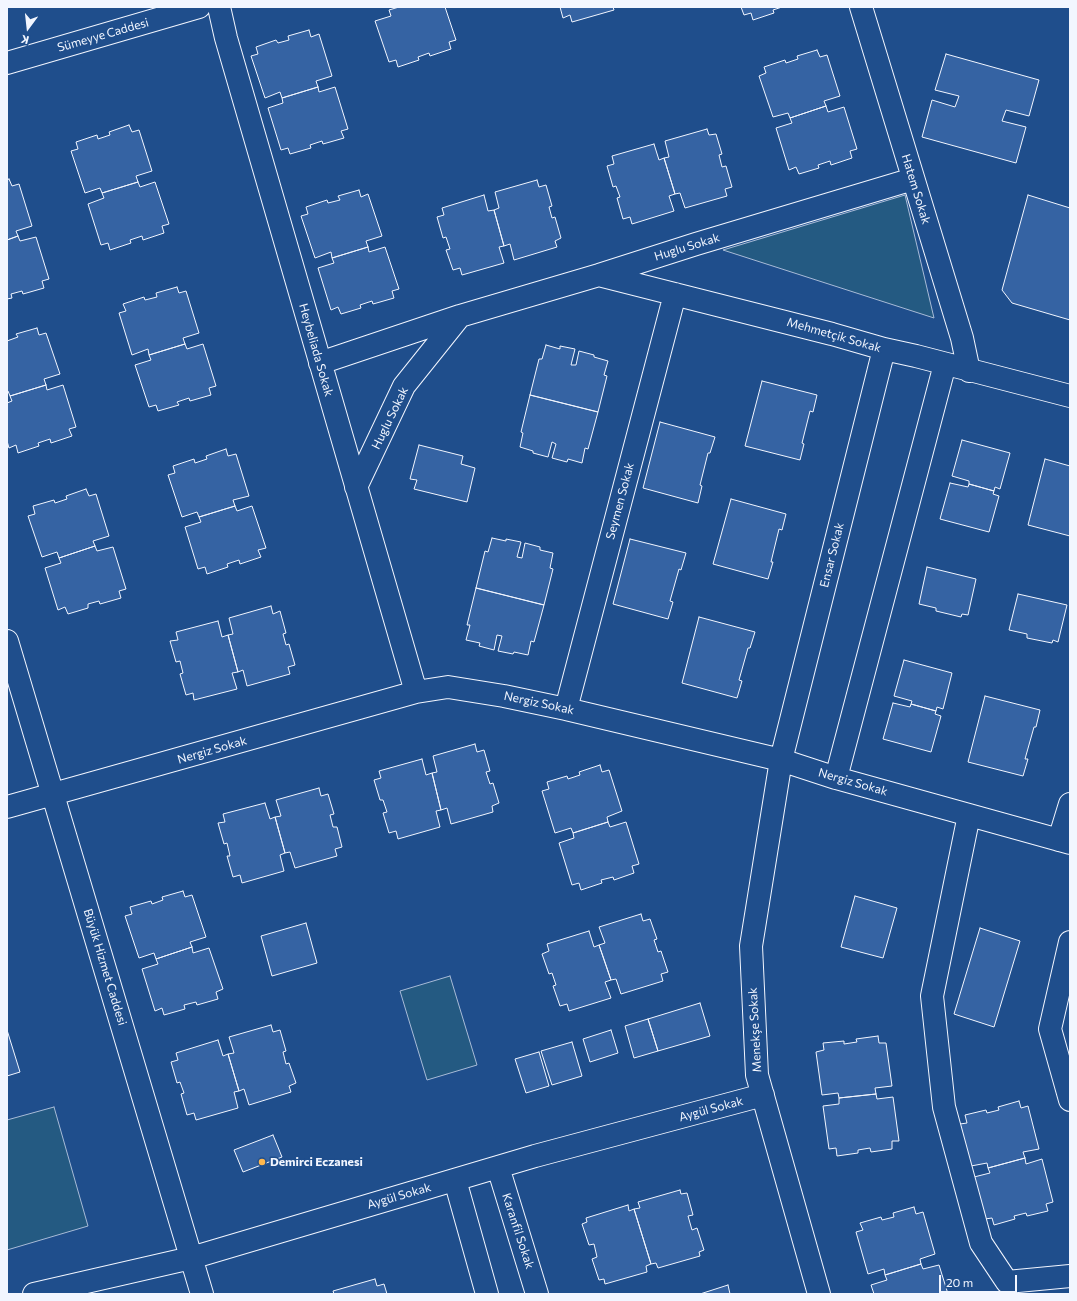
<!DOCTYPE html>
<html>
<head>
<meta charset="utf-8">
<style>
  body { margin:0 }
  #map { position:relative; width:1077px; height:1301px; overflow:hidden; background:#1f4e8c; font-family:Commissioner,sans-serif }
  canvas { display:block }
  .frame { position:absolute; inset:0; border:8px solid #f2f6ff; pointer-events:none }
  .north { position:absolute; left:8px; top:8px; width:40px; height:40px; -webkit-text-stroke:3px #1f4e8c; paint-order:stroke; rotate:195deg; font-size:11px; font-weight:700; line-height:16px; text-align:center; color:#f2f6ff }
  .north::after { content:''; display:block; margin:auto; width:14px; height:18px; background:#f2f6ff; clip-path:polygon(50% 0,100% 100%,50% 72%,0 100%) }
  .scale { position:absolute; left:939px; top:1275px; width:78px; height:18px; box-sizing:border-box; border:2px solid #f2f6ff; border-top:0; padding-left:5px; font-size:12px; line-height:14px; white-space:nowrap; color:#f2f6ff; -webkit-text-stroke:3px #1f4e8c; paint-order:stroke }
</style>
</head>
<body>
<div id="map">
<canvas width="1077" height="1301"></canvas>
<div class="frame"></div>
<div class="north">K</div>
<div class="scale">20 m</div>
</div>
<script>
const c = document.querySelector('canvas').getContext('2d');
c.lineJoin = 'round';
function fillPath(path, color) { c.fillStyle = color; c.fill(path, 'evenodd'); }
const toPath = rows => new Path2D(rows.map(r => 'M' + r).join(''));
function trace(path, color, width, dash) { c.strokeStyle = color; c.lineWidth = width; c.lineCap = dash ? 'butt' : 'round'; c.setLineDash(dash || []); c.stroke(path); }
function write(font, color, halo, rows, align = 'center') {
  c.font = font + ' Commissioner,sans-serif'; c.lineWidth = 3; c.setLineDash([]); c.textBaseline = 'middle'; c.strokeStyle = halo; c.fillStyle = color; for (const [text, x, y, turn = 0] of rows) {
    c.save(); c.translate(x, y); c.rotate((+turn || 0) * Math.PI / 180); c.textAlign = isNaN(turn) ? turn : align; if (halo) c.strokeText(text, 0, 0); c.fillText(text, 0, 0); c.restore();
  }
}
const green = toPath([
  [905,195,934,318,723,250,905,195],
  [450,976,477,1065,427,1080,400,991,450,976],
  [54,1107,88,1226,7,1250,7,1120,54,1107]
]);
fillPath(green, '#245a82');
trace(green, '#a8bbd7', 1);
const building = toPath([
  [399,7,445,7,456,40,449,42,451,49,430,56,429,53,418,57,419,60,398,67,396,60,389,62,375,21,391,16,389,10,399,7],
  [560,7,613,7,614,10,572,22,570,15,563,18,560,7],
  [741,7,782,7,773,10,774,13,753,20,751,13,744,15,741,7],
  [309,30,311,37,319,34,332,76,316,81,318,87,282,98,280,92,265,98,251,56,258,54,256,47,276,40,278,43,289,40,288,36,309,30],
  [817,50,820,57,827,55,840,96,824,101,826,106,790,118,788,113,773,117,759,76,766,73,764,67,785,60,786,63,798,59,797,56,817,50],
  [946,54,1039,80,1029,116,1006,110,1002,121,1026,127,1016,163,922,137,932,100,955,107,959,96,935,90,946,54],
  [318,87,319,92,335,87,348,129,341,131,344,138,323,144,322,141,310,145,311,148,290,154,288,148,281,150,268,108,283,103,282,98,318,87],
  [826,106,828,112,844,107,857,149,850,151,852,158,831,165,830,161,818,165,819,168,799,174,796,167,789,170,776,128,792,123,790,118,826,106],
  [129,125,132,132,139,130,152,171,136,176,138,182,102,193,100,188,85,193,71,151,78,149,76,142,97,135,98,139,110,135,109,132,129,125],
  [707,129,709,135,716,134,722,154,719,155,722,167,726,166,732,187,725,189,727,196,685,208,680,193,675,194,664,158,669,157,665,141,707,129],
  [654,144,659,160,664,158,675,194,669,196,674,211,632,224,630,217,623,219,617,198,620,197,616,186,613,187,607,166,614,164,612,156,654,144],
  [9,179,12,186,19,184,32,226,16,231,18,236,7,240,7,180,9,179],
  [537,180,539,187,546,185,552,206,549,207,552,218,555,217,561,238,555,241,557,247,514,260,510,244,504,246,494,210,499,208,495,192,537,180],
  [138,182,140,187,155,182,169,224,162,226,164,233,143,240,142,236,130,240,131,243,110,250,108,243,101,245,88,204,104,198,102,193,138,182],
  [359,190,361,197,368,194,382,236,366,241,368,247,332,258,331,252,315,258,301,216,308,214,306,207,327,200,328,203,340,200,338,196,359,190],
  [484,195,488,211,494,210,504,246,499,247,504,263,462,275,460,268,453,270,446,250,450,249,446,237,443,238,437,217,444,215,442,208,484,195],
  [1028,195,1070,208,1070,320,1012,303,1002,290,1028,195],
  [18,236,20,241,36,237,49,279,42,281,44,288,23,294,22,291,11,294,12,298,7,299,7,240,18,236],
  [368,247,369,252,385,247,399,289,392,291,394,298,373,304,372,301,360,305,361,308,341,314,338,307,331,310,318,268,334,263,332,258,368,247],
  [177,287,179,293,186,291,199,333,183,338,185,344,149,355,148,349,132,355,119,313,126,311,123,304,144,297,145,300,157,297,156,293,177,287],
  [37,328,39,335,46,333,60,374,44,379,46,385,10,396,8,391,7,391,7,341,18,337,16,334,37,328],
  [185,344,187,349,203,344,216,386,209,388,211,395,190,401,189,398,177,402,179,405,158,411,156,405,149,407,135,365,151,360,149,355,185,344],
  [546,345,560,349,560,346,575,349,571,365,576,365,579,351,594,355,594,357,608,361,604,375,607,376,598,412,530,395,539,359,542,359,546,345],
  [762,381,817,395,813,412,810,411,802,443,804,444,800,460,745,446,762,381],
  [46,385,47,390,63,385,76,427,69,429,72,436,51,443,50,439,38,443,39,446,18,453,16,445,9,448,7,441,7,403,12,401,10,396,46,385],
  [530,395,598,412,588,449,585,448,582,463,568,459,567,462,552,458,556,444,552,442,548,457,533,453,533,451,520,447,523,433,521,432,530,395],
  [660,422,715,437,710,453,708,453,700,485,702,486,698,503,643,488,660,422],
  [962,440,1010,453,1000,489,995,487,994,491,969,484,969,481,952,476,962,440],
  [419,445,463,456,461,464,475,468,467,502,414,489,417,480,410,479,419,445],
  [226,449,228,456,236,454,249,496,233,500,235,506,199,517,197,512,182,517,168,475,175,473,173,466,194,459,195,463,207,459,206,456,226,449],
  [1045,459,1070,466,1070,536,1028,525,1045,459],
  [950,483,968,487,969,484,994,491,993,494,999,496,989,532,940,519,950,483],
  [86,489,89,496,96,494,109,536,93,541,95,546,59,558,57,552,42,557,28,516,35,514,33,506,54,500,55,503,67,499,66,496,86,489],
  [731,499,786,514,782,530,779,529,771,562,773,562,768,579,713,564,731,499],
  [235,506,237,511,252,506,266,548,258,550,261,557,240,564,239,560,227,564,228,567,207,574,205,567,198,569,185,527,201,522,199,517,235,506],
  [492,538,506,541,506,539,521,542,517,557,522,558,525,543,540,547,540,550,553,553,550,568,553,569,544,605,476,588,485,551,488,552,492,538],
  [630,539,686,553,681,570,679,569,670,601,673,602,668,619,613,604,630,539],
  [95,546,97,551,113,547,126,589,119,591,121,598,100,604,99,601,88,604,88,608,68,614,65,607,58,610,45,568,61,563,59,558,95,546],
  [927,567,976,579,968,615,962,614,961,617,936,611,936,608,919,604,927,567],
  [476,588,544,605,534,642,531,641,528,655,514,652,513,654,498,651,502,636,497,635,494,650,479,646,480,643,466,640,470,625,467,625,476,588],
  [1018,594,1067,605,1058,642,1053,640,1052,643,1027,638,1027,634,1009,630,1018,594],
  [271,606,273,614,280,611,286,633,283,634,286,645,289,644,295,665,288,667,290,674,247,686,243,670,238,672,228,635,233,634,229,618,271,606],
  [699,617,755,632,750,648,748,648,739,680,742,681,737,698,682,683,699,617],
  [218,621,222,637,228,635,238,672,232,673,237,689,194,700,193,693,186,695,180,674,183,673,180,661,176,662,170,641,178,640,176,632,218,621],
  [904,660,952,673,943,709,937,707,936,711,911,704,912,701,894,696,904,660],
  [985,696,1040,710,1036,727,1034,727,1025,759,1028,759,1023,776,968,762,985,696],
  [893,703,910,707,911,704,936,711,935,714,941,716,931,752,883,739,893,703],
  [475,744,477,752,484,750,490,771,486,772,490,784,493,783,499,803,492,806,493,812,451,824,447,808,441,810,432,773,437,772,433,756,475,744],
  [422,759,426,775,432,773,441,810,436,811,440,827,398,839,396,831,389,833,383,813,387,812,383,800,380,800,374,780,381,778,379,771,422,759],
  [600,765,602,772,609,770,622,811,607,817,608,822,573,833,571,828,555,833,542,791,549,789,547,782,567,776,568,779,580,775,579,772,600,765],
  [319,788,321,796,328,794,334,814,330,815,333,827,337,827,342,847,335,849,337,856,295,868,290,852,285,853,275,817,281,816,276,800,319,788],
  [265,803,270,819,275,817,285,853,280,855,284,871,242,883,240,875,233,877,227,856,230,856,227,843,224,844,218,823,225,822,223,814,265,803],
  [608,822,610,827,626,822,639,864,632,866,634,873,614,880,613,877,601,880,602,883,581,890,579,883,572,885,559,843,574,838,573,833,608,822],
  [183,891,185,897,192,895,206,937,190,942,192,947,156,959,154,953,139,958,125,916,132,914,130,907,151,901,152,904,163,900,162,897,183,891],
  [855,896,897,908,883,958,841,947,855,896],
  [641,914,643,921,650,919,657,939,654,940,658,952,661,951,668,972,661,974,663,981,621,994,616,979,611,980,599,945,605,943,599,927,641,914],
  [306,923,317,963,272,976,261,936,306,923],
  [980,928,1020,941,994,1027,954,1014,980,928],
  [589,931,594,947,599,945,611,980,605,982,611,998,569,1011,567,1004,560,1006,553,986,556,985,552,973,549,974,542,954,549,951,547,944,589,931],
  [192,947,193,953,209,948,223,989,216,992,218,999,197,1005,196,1002,184,1005,185,1009,164,1015,162,1008,155,1011,142,969,158,964,156,959,192,947],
  [700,1003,710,1036,658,1051,648,1019,700,1003],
  [648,1019,658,1051,634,1058,625,1026,648,1019],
  [271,1025,273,1032,280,1030,286,1051,283,1052,286,1064,289,1063,296,1083,289,1086,291,1092,249,1105,244,1089,239,1091,228,1054,234,1053,229,1037,271,1025],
  [7,1030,20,1072,7,1076,7,1030],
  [611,1030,618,1053,590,1062,583,1039,611,1030],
  [878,1036,879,1043,886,1043,892,1086,875,1088,876,1094,839,1098,838,1093,822,1095,816,1052,824,1050,823,1043,844,1041,844,1044,857,1042,856,1039,878,1036],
  [218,1040,223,1056,228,1054,239,1091,234,1092,238,1108,196,1120,194,1113,187,1115,181,1094,184,1093,180,1082,177,1083,171,1062,178,1060,176,1053,218,1040],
  [572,1042,582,1076,552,1085,541,1051,572,1042],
  [539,1052,549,1086,526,1093,515,1059,539,1052],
  [876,1094,877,1099,893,1097,899,1141,892,1141,892,1149,871,1152,870,1148,858,1150,858,1153,837,1156,836,1148,829,1149,823,1106,839,1104,839,1098,876,1094],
  [1019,1101,1021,1108,1028,1106,1039,1149,1023,1152,1025,1158,988,1168,987,1163,971,1166,960,1124,967,1123,965,1115,986,1110,987,1113,999,1110,998,1107,1019,1101],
  [273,1135,282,1157,243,1172,234,1150,273,1135],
  [1025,1158,1026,1164,1042,1159,1053,1202,1046,1204,1048,1211,1027,1216,1026,1213,1014,1216,1015,1219,994,1225,992,1218,985,1219,974,1177,990,1173,988,1168,1025,1158],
  [680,1190,681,1194,687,1193,693,1215,688,1216,692,1230,697,1228,704,1250,699,1252,700,1256,658,1268,656,1263,651,1264,634,1209,640,1208,638,1202,680,1190],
  [628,1205,629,1211,634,1209,651,1264,646,1266,647,1272,605,1284,604,1279,599,1280,592,1259,597,1257,594,1244,589,1245,582,1224,587,1222,586,1218,628,1205],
  [914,1207,916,1214,923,1212,935,1254,920,1259,921,1264,885,1275,884,1269,868,1274,856,1232,863,1230,860,1223,881,1217,882,1220,894,1217,893,1213,914,1207],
  [921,1264,923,1269,939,1265,948,1294,874,1294,871,1285,887,1280,885,1275,921,1264],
  [375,1279,377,1286,384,1284,387,1294,334,1294,333,1291,375,1279],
  [728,1285,730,1294,700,1294,728,1285]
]);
fillPath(building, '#3563a3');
trace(building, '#f2f6ff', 1);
const minor = toPath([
  [219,7,226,38,416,692],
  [861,7,962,338,969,371],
  [7,63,199,7],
  [599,275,832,334,884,349,916,356,1070,396],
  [320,363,460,316,599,275,696,244,913,179],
  [356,487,404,386,460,316],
  [7,641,202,1294],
  [566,709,675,294],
  [836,778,945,364],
  [7,807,416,692,448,687,504,696,566,709,781,760,836,778,1070,843],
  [969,815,932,996,944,1107,981,1243,1007,1282,1070,1276],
  [1059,840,1070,804],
  [1070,942,1050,1029,1070,1100],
  [498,1167,537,1294],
  [455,1180,487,1294],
  [34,1294,191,1258,535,1156,763,1095],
  [819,1294,757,1075,751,946,781,760,884,349]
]);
trace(minor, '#f2f6ff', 24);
trace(minor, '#1f4e8c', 22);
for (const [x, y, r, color] of [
  [262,1162,4,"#ffb74d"]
]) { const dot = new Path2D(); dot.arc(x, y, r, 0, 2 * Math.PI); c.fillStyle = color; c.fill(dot); trace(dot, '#1f4e8c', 1.5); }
write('12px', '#f2f6ff', '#1f4e8c', [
  ["Sümeyye Caddesi",103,35,-16],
  ["Hatem Sokak",916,189,73],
  ["Huglu Sokak",687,247,-17],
  ["Mehmetçik Sokak",834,335,16],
  ["Heybeliada Sokak",316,350,74],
  ["Huglu Sokak",390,418,-64],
  ["Seymen Sokak",620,501,-75],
  ["Ensar Sokak",832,555,-76],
  ["Nergiz Sokak",539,703,12],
  ["Nergiz Sokak",212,750,-16],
  ["Nergiz Sokak",853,782,16],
  ["Büyük Hizmet Caddesi",105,967,73],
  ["Menekşe Sokak",755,1030,-93],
  ["Aygül Sokak",711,1109,-15],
  ["Aygül Sokak",399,1196,-16],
  ["Karanfil Sokak",518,1231,72]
]);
write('bold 12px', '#f2f6ff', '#1f4e8c', [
  ["Demirci Eczanesi",270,1162]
], 'left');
</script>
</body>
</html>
